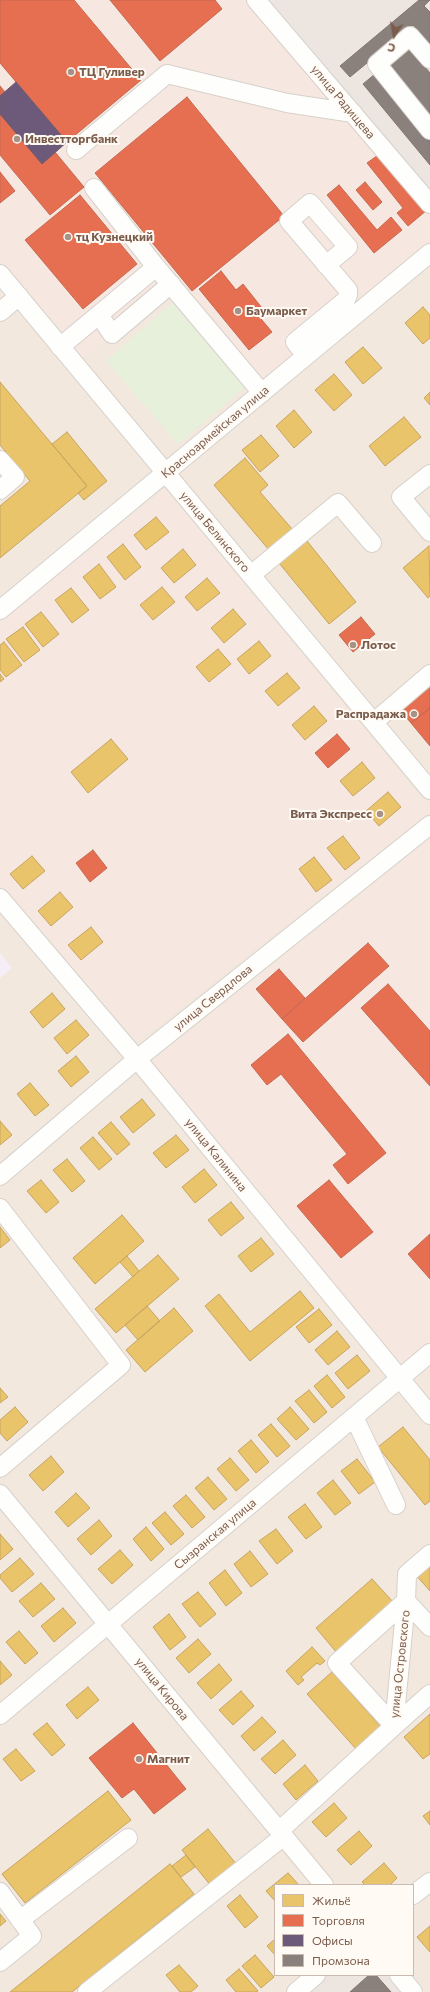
<!DOCTYPE html>
<html>
<head>
<meta charset="utf-8">
<style>
  body { margin:0 }
  #map { position:relative; width:430px; height:1992px; overflow:hidden; background:#f9f5f0; font-family:Commissioner,sans-serif }
  canvas { display:block }
  .legend { position:absolute; left:274px; top:1884px; width:140px; height:92px; box-sizing:border-box; background:#fffaf3; border:1px solid #cabbb1; margin:0; padding:5px 7px; list-style:none; font-size:12px; color:#7a5c4d }
  .legend li { display:flex; align-items:center; gap:8px; height:20px }
  .legend b { width:20px; border:1px solid #cabbb1 }
  .north { position:absolute; left:374px; top:16px; width:40px; height:40px; -webkit-text-stroke:3px #fffaf3; paint-order:stroke; rotate:192deg; font-size:11px; font-weight:700; line-height:16px; text-align:center; color:#7a5c4d }
  .north::after { content:''; display:block; margin:auto; width:14px; height:18px; background:#7a5c4d; clip-path:polygon(50% 0,100% 100%,50% 72%,0 100%) }
</style>
</head>
<body>
<div id="map">
<canvas width="430" height="1992"></canvas>
<ul class="legend">
<li><b style="height:11px;background:#e9c46a"></b>Жильё</li>
<li><b style="height:11px;background:#e76f51"></b>Торговля</li>
<li><b style="height:11px;background:#6d597a"></b>Офисы</li>
<li><b style="height:11px;background:#8a817c"></b>Промзона</li>
</ul>
<div class="north">С</div>
</div>
<script>
const c = document.querySelector('canvas').getContext('2d');
c.lineJoin = 'round';
function fillPath(path, color) { c.fillStyle = color; c.fill(path, 'evenodd'); }
const toPath = rows => new Path2D(rows.map(r => 'M' + r).join(''));
function trace(path, color, width, dash) { c.strokeStyle = color; c.lineWidth = width; c.lineCap = dash ? 'butt' : 'round'; c.setLineDash(dash || []); c.stroke(path); }
function write(font, color, halo, rows, align = 'center') {
  c.font = font + ' Commissioner,sans-serif'; c.lineWidth = 4; c.setLineDash([]); c.textBaseline = 'middle'; c.strokeStyle = halo; c.fillStyle = color; for (const [text, x, y, turn = 0] of rows) {
    c.save(); c.translate(x, y); c.rotate((+turn || 0) * Math.PI / 180); c.textAlign = isNaN(turn) ? turn : align; if (halo) c.strokeText(text, 0, 0); c.fillText(text, 0, 0); c.restore();
  }
}
fillPath(toPath([
  [0,0,430,199,430,1992,424,1992,410,1975,413,1975,413,1885,275,1885,275,1975,307,1975,287,1992,0,1992]
]), '#f2e8de');
fillPath(toPath([
  [0,0,430,0,430,247,266,384,170,291,78,360,0,269],
  [165,489,430,809,430,812,137,1042,0,882,0,622],
  [430,838,430,1347,399,1372,148,1065]
]), '#f6e8e1');
fillPath(toPath([
  [260,0,430,0,430,197],
  [327,1975,387,1975,402,1992,307,1992]
]), '#ede5e0');
fillPath(toPath([
  [0,953,12,968,0,978]
]), '#f6eef6');
fillPath(toPath([
  [172,303,245,387,178,444,106,361]
]), '#e7f0db');
const homes = toPath([
  [423,307,430,315,430,338,423,344,405,323,423,307],
  [363,347,382,368,363,384,345,362,363,347],
  [334,374,352,395,334,411,315,390,334,374],
  [0,382,87,486,0,558,0,506,30,481,0,445,0,382],
  [430,392,430,405,424,398,430,392],
  [294,410,312,432,294,448,276,426,294,410],
  [404,417,421,437,385,466,369,446,404,417],
  [67,432,107,481,84,500,78,493,87,486,52,444,67,432],
  [261,435,279,456,260,472,242,450,261,435],
  [245,458,268,485,260,492,293,530,269,550,214,485,245,458],
  [156,517,169,532,146,550,134,535,156,517],
  [307,541,356,602,329,624,279,563,307,541],
  [123,544,141,567,125,580,107,557,123,544],
  [429,546,430,596,428,598,403,568,429,546],
  [183,549,196,565,174,583,161,568,183,549],
  [99,564,116,587,100,599,83,577,99,564],
  [207,578,220,593,197,611,185,597,207,578],
  [162,587,175,602,153,620,140,605,162,587],
  [71,588,89,610,72,623,55,600,71,588],
  [233,609,246,624,224,643,211,628,233,609],
  [41,612,59,634,43,647,25,624,41,612],
  [23,627,40,650,24,662,6,639,23,627],
  [259,641,271,656,249,674,237,659,259,641],
  [4,642,22,665,6,677,0,670,0,645,4,642],
  [218,649,231,664,209,682,196,667,218,649],
  [287,673,300,688,278,706,265,691,287,673],
  [0,674,4,679,0,682,0,674],
  [314,706,327,721,305,740,292,725,314,706],
  [111,739,128,759,88,793,71,772,111,739],
  [362,762,375,778,353,796,340,781,362,762],
  [388,792,401,807,379,826,366,811,388,792],
  [343,836,360,858,345,870,327,848,343,836],
  [32,856,45,871,23,889,10,874,32,856],
  [314,857,332,880,316,892,299,869,314,857],
  [60,892,73,907,51,926,38,911,60,892],
  [91,927,103,942,81,960,68,945,91,927],
  [52,993,65,1009,43,1028,30,1012,52,993],
  [76,1020,89,1035,67,1054,54,1038,76,1020],
  [76,1056,89,1072,71,1087,58,1071,76,1056],
  [30,1083,49,1105,35,1116,17,1094,30,1083],
  [142,1099,155,1115,133,1133,120,1117,142,1099],
  [0,1121,12,1135,0,1145,0,1121],
  [111,1122,130,1144,117,1155,98,1133,111,1122],
  [176,1135,189,1150,166,1168,153,1153,176,1135],
  [93,1137,112,1159,99,1170,80,1148,93,1137],
  [67,1159,85,1181,72,1192,53,1170,67,1159],
  [204,1169,217,1185,195,1203,182,1187,204,1169],
  [41,1180,59,1202,46,1213,27,1191,41,1180],
  [231,1202,244,1218,221,1236,208,1220,231,1202],
  [122,1215,144,1241,95,1284,73,1258,122,1215],
  [0,1227,10,1240,0,1248,0,1227],
  [261,1238,274,1254,251,1272,238,1256,261,1238],
  [158,1255,179,1279,116,1333,95,1309,158,1255],
  [127,1256,139,1271,133,1277,120,1262,127,1256],
  [300,1291,314,1308,250,1361,205,1306,219,1294,250,1332,300,1291],
  [147,1306,160,1321,138,1340,125,1325,147,1306],
  [174,1308,193,1331,145,1372,126,1350,174,1308],
  [319,1309,332,1325,309,1343,296,1327,319,1309],
  [337,1331,350,1347,328,1365,315,1350,337,1331],
  [357,1355,370,1371,348,1389,335,1373,357,1355],
  [327,1375,345,1397,332,1408,314,1386,327,1375],
  [0,1388,8,1397,0,1403,0,1388],
  [309,1390,327,1412,314,1423,295,1401,309,1390],
  [15,1407,28,1422,7,1441,0,1433,0,1420,15,1407],
  [290,1407,309,1429,296,1440,277,1419,290,1407],
  [271,1424,290,1446,277,1457,258,1435,271,1424],
  [403,1427,430,1460,430,1501,425,1505,378,1447,403,1427],
  [251,1440,269,1462,256,1473,238,1451,251,1440],
  [51,1456,64,1472,43,1491,29,1475,51,1456],
  [230,1458,249,1480,236,1491,217,1469,230,1458],
  [357,1459,375,1482,359,1494,341,1471,357,1459],
  [208,1477,227,1499,214,1510,195,1488,208,1477],
  [333,1480,351,1503,335,1515,317,1493,333,1480],
  [76,1493,90,1508,68,1527,55,1512,76,1493],
  [186,1495,205,1517,192,1528,173,1506,186,1495],
  [305,1504,322,1527,306,1539,288,1517,305,1504],
  [165,1512,184,1534,171,1545,152,1523,165,1512],
  [99,1520,112,1536,91,1555,77,1539,99,1520],
  [146,1527,164,1549,151,1561,133,1539,146,1527],
  [276,1529,293,1551,277,1564,259,1541,276,1529],
  [0,1534,13,1549,0,1560,0,1534],
  [120,1550,133,1565,112,1584,98,1569,120,1550],
  [250,1551,268,1574,251,1587,234,1564,250,1551],
  [20,1558,34,1574,12,1592,0,1578,0,1575,20,1558],
  [430,1561,430,1591,415,1574,430,1561],
  [225,1570,242,1593,226,1606,209,1583,225,1570],
  [372,1579,394,1603,337,1653,316,1628,372,1579],
  [41,1583,55,1599,33,1617,19,1601,41,1583],
  [198,1592,216,1614,200,1627,182,1604,198,1592],
  [63,1608,76,1623,54,1642,41,1626,63,1608],
  [169,1614,186,1637,170,1650,153,1627,169,1614],
  [19,1631,38,1653,25,1664,6,1642,19,1631],
  [198,1639,211,1654,189,1673,176,1658,198,1639],
  [312,1647,325,1661,320,1665,317,1663,301,1677,304,1680,298,1685,286,1671,312,1647],
  [0,1661,12,1675,0,1685,0,1661],
  [219,1664,232,1680,211,1699,197,1683,219,1664],
  [332,1672,381,1727,356,1749,307,1694,332,1672],
  [88,1687,99,1700,77,1719,66,1705,88,1687],
  [241,1691,254,1706,233,1725,219,1710,241,1691],
  [430,1714,430,1754,423,1759,404,1737,430,1714],
  [262,1717,276,1732,254,1751,241,1736,262,1717],
  [47,1723,65,1745,52,1756,33,1734,47,1723],
  [283,1740,296,1755,275,1774,261,1759,283,1740],
  [16,1749,35,1771,21,1781,3,1759,16,1749],
  [305,1765,318,1781,296,1800,283,1784,305,1765],
  [108,1791,131,1820,25,1903,2,1874,108,1791],
  [334,1803,347,1818,326,1837,312,1822,334,1803],
  [430,1811,430,1825,423,1816,430,1811],
  [208,1829,237,1865,211,1886,182,1850,208,1829],
  [359,1831,372,1846,351,1865,337,1850,359,1831],
  [186,1855,195,1867,181,1877,172,1866,186,1855],
  [384,1863,397,1878,390,1885,365,1885,362,1882,384,1863],
  [170,1864,194,1894,72,1992,10,1992,170,1864],
  [288,1873,299,1885,275,1885,275,1901,266,1891,288,1873],
  [240,1895,258,1917,245,1928,227,1906,240,1895],
  [0,1914,6,1921,0,1926,0,1914],
  [430,1926,430,1952,417,1937,430,1926],
  [275,1939,275,1955,267,1946,275,1939],
  [255,1955,274,1977,261,1988,242,1966,255,1955],
  [179,1965,198,1986,191,1992,180,1992,166,1975,179,1965],
  [239,1969,258,1991,256,1992,236,1992,226,1980,239,1969]
]);
fillPath(homes, '#e9c46a');
trace(homes, '#c8a561', 1);
const shops = toPath([
  [0,0,74,0,141,80,67,142,0,63,0,0],
  [110,0,215,0,222,9,160,61,110,0],
  [0,86,5,92,0,96,0,86],
  [187,97,284,216,192,291,95,173,187,97],
  [0,114,42,164,55,152,84,187,50,215,0,155,0,114],
  [381,153,427,210,408,226,397,213,403,208,367,163,381,153],
  [0,172,15,191,0,203,0,172],
  [365,182,382,202,373,210,356,190,365,182],
  [339,185,377,230,391,217,402,230,374,253,327,195,339,185],
  [80,195,137,264,83,309,25,240,80,195],
  [221,271,236,290,243,284,262,308,256,313,272,332,249,350,199,289,221,271],
  [361,617,375,634,353,652,339,635,361,617],
  [430,687,430,708,411,723,401,711,430,687],
  [430,708,430,746,411,723,430,708],
  [337,734,350,749,328,768,315,753,337,734],
  [93,850,107,868,90,882,76,863,93,850],
  [368,943,389,966,303,1042,282,1019,368,943],
  [279,969,305,998,282,1019,256,989,279,969],
  [388,984,430,1031,430,1086,361,1008,388,984],
  [288,1034,386,1153,348,1184,333,1165,347,1154,281,1074,267,1085,251,1065,288,1034],
  [329,1180,373,1232,341,1258,297,1206,329,1180],
  [430,1234,430,1279,408,1254,430,1234],
  [133,1723,186,1789,154,1814,134,1789,122,1798,89,1758,133,1723]
]);
fillPath(shops, '#e76f51');
trace(shops, '#c66950', 1);
const offices = toPath([
  [16,82,67,142,42,164,0,114,0,96,16,82]
]);
fillPath(offices, '#6d597a');
trace(offices, '#715a6c', 1);
const industry = toPath([
  [419,0,430,0,424,6,430,12,430,46,413,25,350,77,340,66,419,0],
  [410,49,430,73,430,119,387,68,410,49],
  [375,74,430,140,430,165,363,84,375,74],
  [369,1975,376,1975,391,1992,350,1992,369,1975]
]);
fillPath(industry, '#8a817c');
trace(industry, '#85766e', 1);
const minor = toPath([
  [256,0,430,204],
  [430,59,410,36,377,64,430,130],
  [76,150,167,74,287,103,353,113],
  [94,188,156,267,262,393],
  [0,274,430,790],
  [0,312,19,296],
  [99,315,112,334,171,284],
  [60,347,156,267],
  [306,356,295,342,346,300,348,295,348,290,289,221,310,203,348,247,326,265],
  [0,460,15,477,0,490],
  [430,474,401,497,430,532],
  [251,575,338,503,372,543],
  [0,610,430,253],
  [374,722,430,674],
  [0,898,137,1059,430,1415],
  [0,1176,137,1059,430,825],
  [0,1208,121,1365,0,1468],
  [354,1417,396,1505],
  [0,1494,324,1885],
  [430,1627,406,1601,337,1663,394,1726,430,1694],
  [0,1715,430,1353],
  [279,1831,394,1726,406,1601,407,1574,430,1554],
  [0,1892,32,1936,0,1962],
  [413,1895,430,1882],
  [20,1920,128,1838],
  [399,1975,413,1992],
  [87,1992,284,1836],
  [296,1992,316,1975]
]);
trace(minor, '#d7d1cb', 20);
trace(minor, '#fefefd', 18);
for (const [x, y, r, color] of [
  [71,72,4,"#a69286"],
  [17,139,4,"#a69286"],
  [68,237,4,"#a69286"],
  [238,311,4,"#a69286"],
  [353,645,4,"#a69286"],
  [414,714,4,"#a69286"],
  [380,814,4,"#a69286"],
  [139,1759,4,"#a69286"]
]) { const dot = new Path2D(); dot.arc(x, y, r, 0, 2 * Math.PI); c.fillStyle = color; c.fill(dot); trace(dot, '#fffaf3', 1.5); }
write('bold 12px', '#7a5c4d', '#fffaf3', [
  ["ТЦ Гуливер",79,72],
  ["Инвестторгбанк",25,139],
  ["тц Кузнецкий",76,237],
  ["Баумаркет",246,311],
  ["Лотос",361,645],
  ["Распрадажа",406,714,"right"],
  ["Вита Экспресс",372,814,"right"],
  ["Магнит",147,1759]
], 'left');
write('12px', '#7a5c4d', '#fffaf3', [
  ["улица Радищева",343,102,50],
  ["Красноармейская улица",215,432,-40],
  ["улица Белинского",215,532,50],
  ["улица Свердлова",213,998,-39],
  ["улица Калинина",216,1155,51],
  ["Сызранская улица",215,1534,-40],
  ["улица Островского",400,1664,-84],
  ["улица Кирова",162,1689,51]
]);
</script>
</body>
</html>
